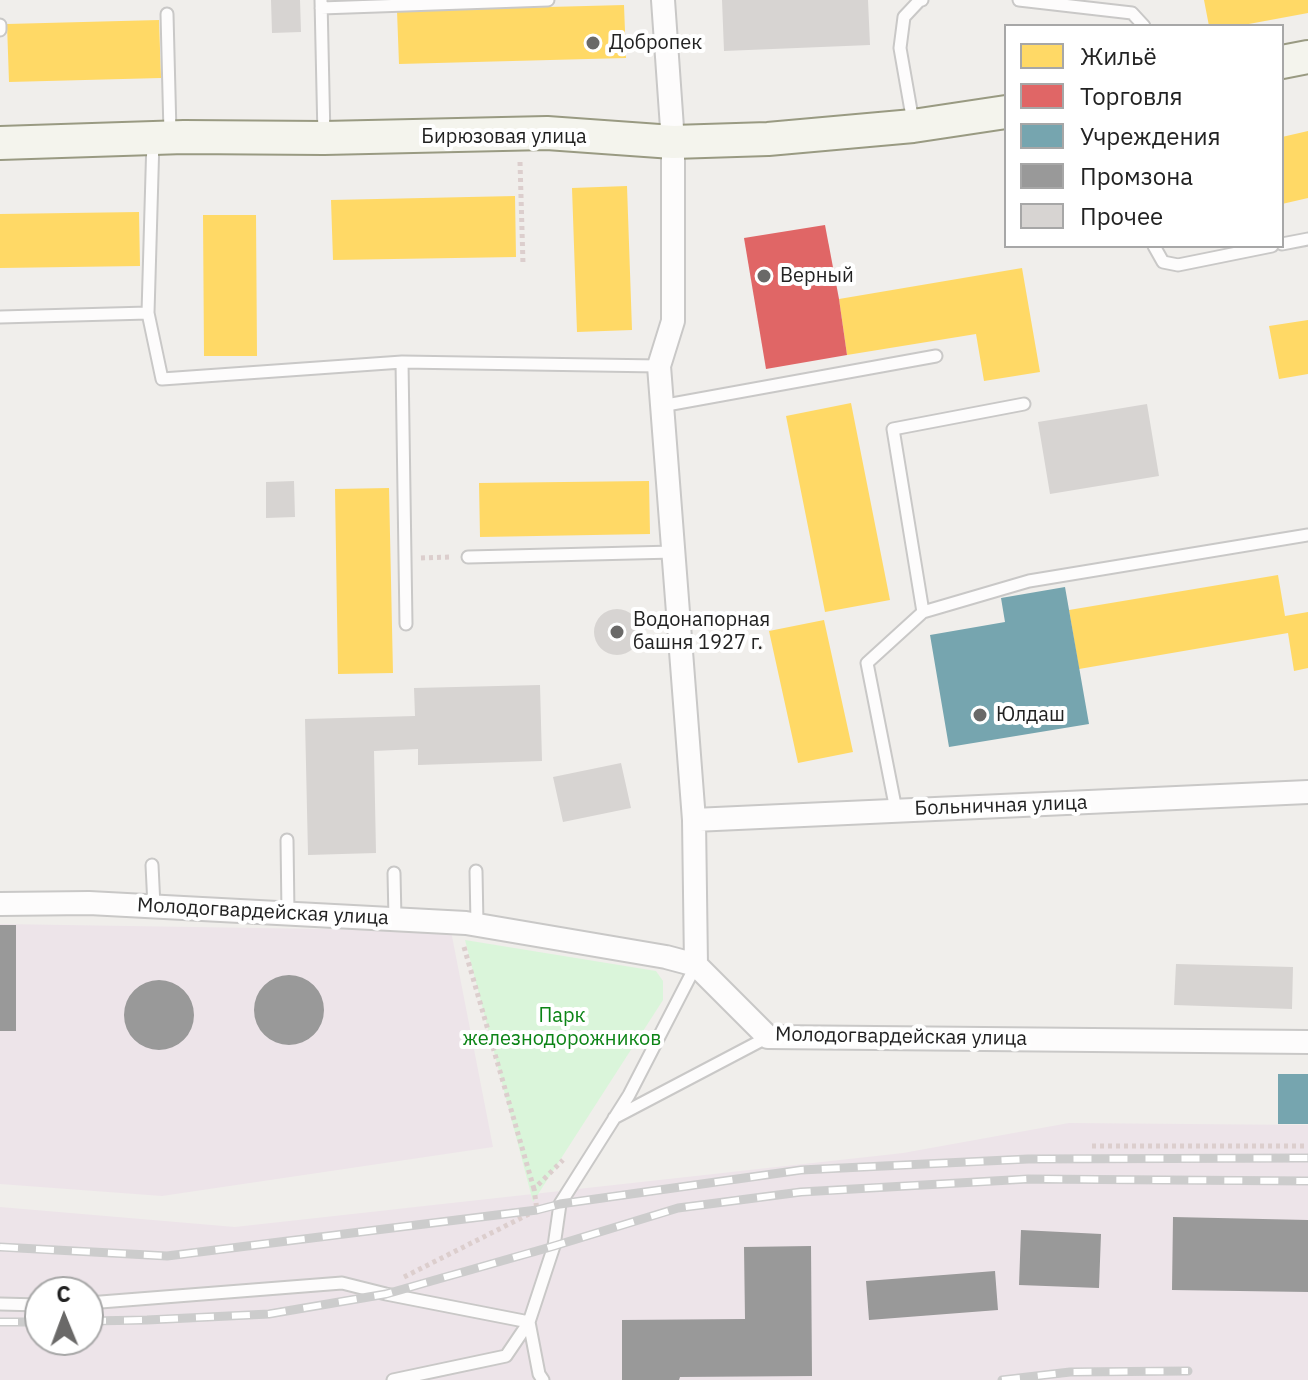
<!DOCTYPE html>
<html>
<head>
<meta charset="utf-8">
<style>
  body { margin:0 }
  #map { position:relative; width:1308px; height:1380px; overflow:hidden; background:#f0eeeb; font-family:"IBM Plex Sans",sans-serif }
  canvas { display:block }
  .legend { position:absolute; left:1004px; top:24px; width:280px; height:224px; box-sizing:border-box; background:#fff; border:2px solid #a7a7a7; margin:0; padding:10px 14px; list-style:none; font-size:24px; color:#222 }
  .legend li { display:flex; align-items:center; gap:16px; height:40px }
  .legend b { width:40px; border:2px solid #a7a7a7 }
  .north { position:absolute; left:24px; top:1276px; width:80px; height:80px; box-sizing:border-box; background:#fff; border:2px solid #a7a7a7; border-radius:50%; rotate:359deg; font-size:22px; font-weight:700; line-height:32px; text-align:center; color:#222 }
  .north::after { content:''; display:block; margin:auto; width:28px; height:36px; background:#6a6968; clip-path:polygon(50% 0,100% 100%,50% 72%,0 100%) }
</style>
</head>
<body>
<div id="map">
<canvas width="1308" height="1380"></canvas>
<ul class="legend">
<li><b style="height:22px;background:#ffd966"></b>Жильё</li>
<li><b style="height:22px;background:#e06666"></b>Торговля</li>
<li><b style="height:22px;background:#76a5af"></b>Учреждения</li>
<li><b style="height:22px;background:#999"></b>Промзона</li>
<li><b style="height:22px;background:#d7d4d2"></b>Прочее</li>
</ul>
<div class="north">С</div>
</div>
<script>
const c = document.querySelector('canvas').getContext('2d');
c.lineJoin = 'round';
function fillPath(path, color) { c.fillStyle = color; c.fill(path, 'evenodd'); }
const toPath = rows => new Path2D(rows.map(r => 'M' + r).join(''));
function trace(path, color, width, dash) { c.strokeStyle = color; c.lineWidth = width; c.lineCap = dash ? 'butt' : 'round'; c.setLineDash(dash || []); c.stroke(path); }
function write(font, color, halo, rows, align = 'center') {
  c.font = font + ' "IBM Plex Sans",sans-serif'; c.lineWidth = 8; c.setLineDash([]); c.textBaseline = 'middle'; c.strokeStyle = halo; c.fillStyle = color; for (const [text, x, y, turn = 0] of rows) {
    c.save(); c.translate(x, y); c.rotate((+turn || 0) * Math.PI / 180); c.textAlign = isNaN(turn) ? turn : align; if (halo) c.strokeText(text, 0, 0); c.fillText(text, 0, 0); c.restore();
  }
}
fillPath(toPath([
  [0,924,451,931,493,1147,162,1196,0,1184],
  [1069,1123,1308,1125,1308,1380,0,1380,0,1207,235,1227,903,1153],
  [40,1292,88,1292,88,1340,40,1340]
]), '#ede4e9');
fillPath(toPath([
  [465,940,656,971,663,981,663,1000,533,1202]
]), '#daf5da');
fillPath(toPath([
  [1204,0,1308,0,1308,13,1238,26,1209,26],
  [624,5,626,58,399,64,397,11],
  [159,20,161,78,9,82,7,24],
  [1308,131,1308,198,1282,204,1282,137],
  [627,186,632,330,577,332,572,188],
  [515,196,516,257,333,260,331,200],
  [139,212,140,266,0,268,0,214],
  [203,215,256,215,257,356,204,356],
  [1022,268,1040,372,984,381,976,334,847,355,839,299],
  [1308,320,1308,374,1279,379,1269,326],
  [851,403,890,600,825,612,786,416],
  [649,481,650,534,480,537,479,483],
  [389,488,393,673,338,674,335,489],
  [1278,575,1285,616,1308,612,1308,668,1294,671,1288,633,1079,669,1069,610],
  [824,620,853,752,798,763,769,631]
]), '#ffd966');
fillPath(toPath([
  [825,225,839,299,847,355,766,369,744,238]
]), '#e06666');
fillPath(toPath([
  [1065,587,1089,724,949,747,930,635,1005,622,1001,598],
  [1278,1074,1308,1074,1308,1124,1278,1124]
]), '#76a5af');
fillPath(toPath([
  [0,925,16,925,16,1031,0,1031],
  '254 1010a35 35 0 1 1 70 0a35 35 0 1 1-70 0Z',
  '124 1015a35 35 0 1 1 70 0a35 35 0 1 1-70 0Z',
  [1173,1217,1308,1220,1308,1292,1172,1290],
  [1021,1230,1101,1234,1099,1288,1019,1285],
  [811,1246,812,1376,680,1377,679,1380,622,1380,622,1320,745,1319,744,1247],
  [995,1271,998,1310,869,1320,866,1281]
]), '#999');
fillPath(toPath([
  [271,0,300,0,301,32,272,33],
  [722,0,868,0,870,45,724,51],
  [1147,404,1159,476,1050,494,1038,422],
  [294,481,295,517,266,518,266,482],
  '594 632a23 23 0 1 1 46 0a23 23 0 1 1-46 0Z',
  [540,685,542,761,418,765,418,749,374,751,376,853,308,855,305,719,415,716,414,688],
  [621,763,631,808,563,822,553,777],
  [1176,964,1293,967,1292,1009,1174,1005]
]), '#d7d4d2');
const lane = toPath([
  [321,0,324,137],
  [1019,0,1132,13,1144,26],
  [321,8,548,0],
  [167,14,170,133],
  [0,30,0,25],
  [913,122,900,48,904,17,919,1,922,0],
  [1282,244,1308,239],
  [1154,246,1163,262,1178,265,1272,246],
  [148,313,153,139],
  [0,317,148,313,162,379,402,362],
  [661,406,936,356],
  [468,557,674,552],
  [923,612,893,429,1024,404],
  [406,624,402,362,659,366],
  [896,810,867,663,923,612,1029,581,1308,535],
  [287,840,288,913],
  [152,865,154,906],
  [476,871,477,924],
  [394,873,395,919],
  [614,1118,768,1037],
  [88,1303,342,1283,386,1294,529,1322],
  [0,1304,40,1305],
  [529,1322,539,1374,543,1380],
  [393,1380,506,1356,529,1322,554,1246,560,1204,629,1095,696,965]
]);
const street = toPath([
  [663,0,673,142,673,321,659,366,694,820,696,965],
  [694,820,1308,792],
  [0,904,89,903,466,923,666,957,696,965,768,1037,1308,1042]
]);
const secondary = toPath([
  [1282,62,1308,57],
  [0,143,184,137,324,138,547,133,673,142,768,139,913,126,1006,112]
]);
trace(lane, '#c9c8c7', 15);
trace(street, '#c9c8c7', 26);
trace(secondary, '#999a82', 36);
trace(toPath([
  [520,162,523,264],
  [421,558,451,557],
  [464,947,534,1189],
  [1092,1146,1308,1146],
  [404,1277,537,1210,534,1189,563,1160]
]), '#dccecd', 5, [4, 4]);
trace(lane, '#fdfcfc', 11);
trace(street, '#fdfcfc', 22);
trace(secondary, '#f4f4ed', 32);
const rail = toPath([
  [0,1247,167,1256,537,1210,560,1204,801,1170,1028,1159,1308,1158],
  [88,1321,147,1320,269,1314,386,1294,554,1246,678,1208,801,1192,1028,1179,1308,1181],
  [0,1322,40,1322],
  [1002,1380,1070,1372,1188,1371]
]);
trace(rail, '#ccc', 9);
trace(rail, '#fff', 6, [18]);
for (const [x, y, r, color] of [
  [593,43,8,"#6a6968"],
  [764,276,8,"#6a6968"],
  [617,632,8,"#6a6968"],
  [980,715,8,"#6a6968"]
]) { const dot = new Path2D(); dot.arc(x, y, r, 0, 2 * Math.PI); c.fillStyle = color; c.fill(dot); trace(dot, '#fff', 3); }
write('20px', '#222', '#fff', [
  ["Добропек",609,43],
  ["Верный",780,276],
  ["Водонапорная",633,620],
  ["башня 1927 г.",633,643],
  ["Юлдаш",996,715]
], 'left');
write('20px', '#222', '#fff', [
  ["Бирюзовая улица",504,137],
  ["Больничная улица",1001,806,-2],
  ["Молодогвардейская улица",263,912,3],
  ["Молодогвардейская улица",901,1037,1]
]);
write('20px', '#0c8416', '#fff', [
  ["Парк",562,1016],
  ["железнодорожников",562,1039]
]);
</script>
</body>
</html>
